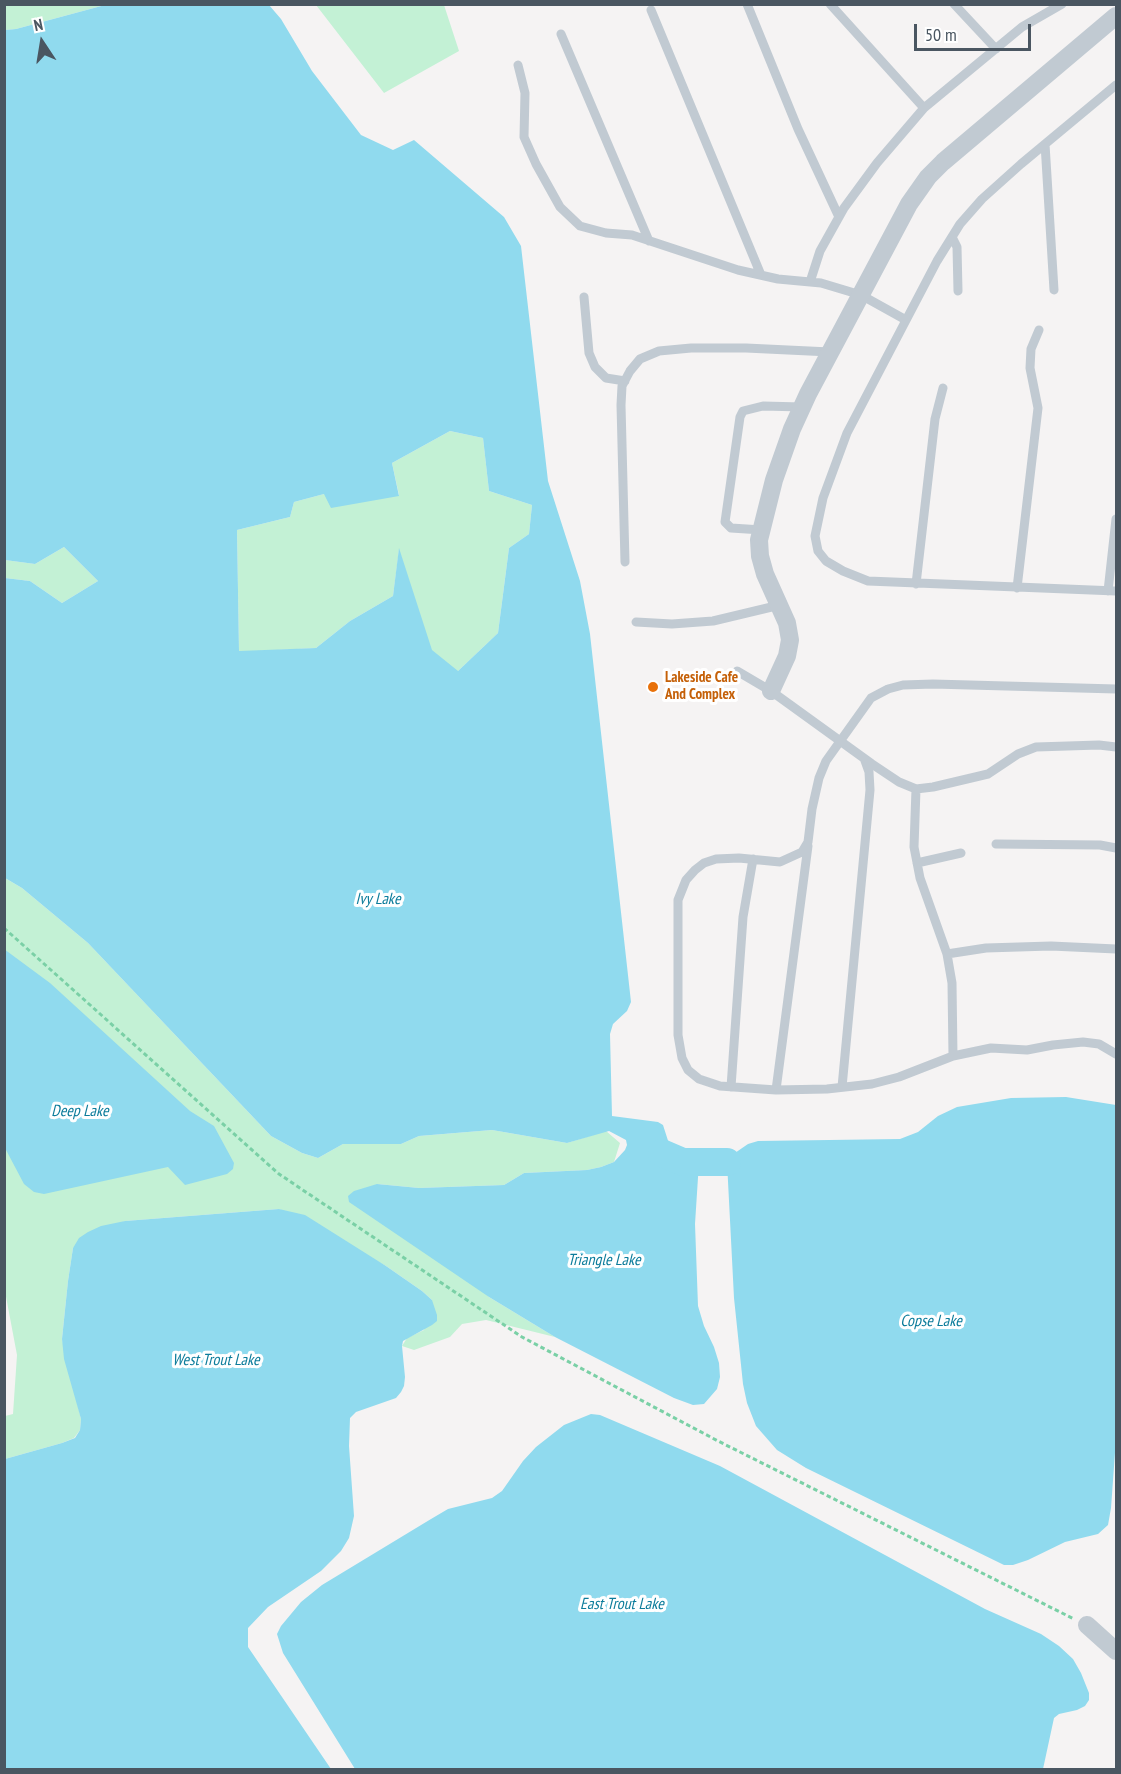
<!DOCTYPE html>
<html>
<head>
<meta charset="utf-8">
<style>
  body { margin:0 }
  #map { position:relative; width:1121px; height:1774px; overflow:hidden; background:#f5f3f3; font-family:"PT Sans Narrow",sans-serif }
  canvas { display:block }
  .frame { position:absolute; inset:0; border:6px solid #4a5661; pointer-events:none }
  .north { position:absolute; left:12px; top:12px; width:60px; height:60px; -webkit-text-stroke:4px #fff; paint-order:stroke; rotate:348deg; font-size:16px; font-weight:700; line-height:24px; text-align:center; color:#4a5661 }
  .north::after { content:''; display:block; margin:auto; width:21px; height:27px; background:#4a5661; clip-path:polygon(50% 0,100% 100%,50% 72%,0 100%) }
  .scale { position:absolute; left:914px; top:24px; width:117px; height:27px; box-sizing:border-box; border:3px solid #4a5661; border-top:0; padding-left:8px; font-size:18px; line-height:21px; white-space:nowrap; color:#4a5661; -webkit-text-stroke:4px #fff; paint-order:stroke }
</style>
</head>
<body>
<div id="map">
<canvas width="1121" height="1774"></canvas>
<div class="frame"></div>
<div class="north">N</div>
<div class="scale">50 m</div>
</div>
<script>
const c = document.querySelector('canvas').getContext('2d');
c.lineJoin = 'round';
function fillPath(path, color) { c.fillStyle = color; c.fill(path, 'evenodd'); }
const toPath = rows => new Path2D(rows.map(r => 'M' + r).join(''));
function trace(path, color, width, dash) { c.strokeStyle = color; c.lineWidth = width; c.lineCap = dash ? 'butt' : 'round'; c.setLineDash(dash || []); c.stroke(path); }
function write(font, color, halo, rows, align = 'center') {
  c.font = font + ' "PT Sans Narrow",sans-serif'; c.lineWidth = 6; c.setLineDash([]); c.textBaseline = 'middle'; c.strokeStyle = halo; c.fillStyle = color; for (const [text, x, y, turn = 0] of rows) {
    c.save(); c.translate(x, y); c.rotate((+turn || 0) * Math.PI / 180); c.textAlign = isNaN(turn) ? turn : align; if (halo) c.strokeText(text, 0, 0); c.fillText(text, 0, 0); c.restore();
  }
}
fillPath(toPath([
  [5,5,105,5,16,29,5,30],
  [316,5,444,5,459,51,384,93],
  [450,431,483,438,489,491,532,505,529,534,509,548,498,633,457,672,431,650,399,550,393,596,350,621,316,648,239,652,237,530,290,517,294,502,324,494,399,495,392,463],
  [64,547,98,581,62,603,30,581,5,578,5,560,35,564],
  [5,878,22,888,88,943,271,1136,302,1153,318,1158,343,1144,401,1144,419,1136,492,1130,567,1143,606,1131,620,1143,614,1162,601,1167,587,1170,524,1173,504,1185,419,1188,377,1184,489,1297,555,1337,486,1320,462,1324,450,1337,414,1350,402,1346,407,1338,424,1330,432,1300,422,1291,386,1266,279,1209,125,1221,73,1248,68,1281,62,1339,81,1419,80,1430,74,1438,62,1443,5,1459,5,1416,13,1414,17,1355,4,1286]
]), '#c3f1d5');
fillPath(toPath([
  [105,5,269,5,281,19,312,71,361,135,393,150,414,140,504,217,521,246,548,481,580,581,590,634,631,1002,627,1011,613,1024,610,1034,612,1116,658,1122,663,1125,671,1150,678,1154,694,1156,699,1162,695,1224,698,1306,704,1326,714,1347,719,1363,720,1377,717,1389,704,1404,693,1405,674,1398,555,1337,489,1297,349,1202,348,1196,354,1191,377,1184,419,1188,504,1185,524,1173,587,1170,601,1167,614,1162,625,1150,627,1145,626,1140,609,1131,567,1143,492,1130,419,1136,401,1144,343,1144,318,1158,302,1153,271,1136,88,943,22,888,5,878,5,578,30,581,62,603,98,581,64,547,35,564,5,560,5,30,16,29],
  [450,431,483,438,489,491,532,505,529,534,509,548,498,633,458,671,432,650,399,548,393,596,350,621,316,648,239,651,237,530,290,517,294,502,324,494,331,508,399,496,392,463],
  [4,949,50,983,190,1111,214,1126,234,1163,233,1169,227,1174,185,1185,168,1167,44,1194,34,1192,24,1184,5,1148],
  [1066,1097,1116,1105,1116,1439,1111,1508,1108,1525,1098,1534,1065,1542,1028,1560,1013,1565,1004,1565,806,1468,777,1450,756,1426,747,1403,743,1384,734,1298,727,1162,732,1155,748,1144,758,1141,900,1139,918,1132,938,1116,957,1107,1011,1098],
  [279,1209,305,1215,386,1266,422,1291,432,1300,437,1315,437,1321,432,1325,403,1341,402,1346,405,1377,404,1386,401,1392,396,1398,356,1412,350,1418,349,1446,354,1516,349,1538,341,1551,321,1571,268,1607,248,1628,248,1647,331,1769,5,1769,5,1459,62,1443,75,1438,80,1430,81,1419,64,1359,62,1339,68,1281,73,1248,79,1238,88,1232,101,1226,125,1221],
  [591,1414,600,1415,720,1466,985,1609,1041,1634,1059,1646,1073,1659,1081,1673,1089,1693,1089,1700,1085,1706,1077,1710,1059,1714,1054,1718,1043,1769,355,1769,283,1653,277,1634,281,1626,301,1602,322,1585,431,1519,448,1509,492,1498,502,1491,523,1461,536,1447,564,1425]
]), '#90daee');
trace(toPath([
  [662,1153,683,1162,727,1162]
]), '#90daee', 28);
trace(toPath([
  [4,928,279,1174,522,1337,718,1441,1074,1619]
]), '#7ad0a6', 3, [4.5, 3]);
trace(toPath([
  [747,4,798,129,839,217],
  [830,4,924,108],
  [954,4,996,49],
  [651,10,761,275],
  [561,34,649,241],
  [518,65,525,93,524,137,536,164,560,207,580,226,606,233,632,235,738,270,778,279,821,283,861,295,906,320],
  [1116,85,1021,164,982,199,960,224,937,261,847,433,823,498,815,536,818,551,826,561,843,571,868,581,1116,591],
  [1045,144,1054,290],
  [952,237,957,247,958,291],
  [810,282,820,251,844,208,877,163,924,108,1022,27,1062,4],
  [584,297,589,353,595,367,606,378,625,381],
  [762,530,731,528,725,522,740,417,743,411,763,406,802,407],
  [625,562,621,405,622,386,630,371,640,359,659,351,691,348,746,348,830,352],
  [916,584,935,419,943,388],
  [1017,588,1038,408,1030,368,1031,349,1039,330],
  [1108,591,1116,519],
  [636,622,672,624,713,621,780,605],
  [737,671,771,691,872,764,899,782,916,789,933,787,988,774,1018,754,1036,747,1099,745,1116,747],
  [1116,689,933,684,903,685,888,689,871,698,826,761,819,778,812,809,808,842,802,852,780,862,739,858,716,859,704,863,695,870,686,880,678,900,678,1035,682,1058,688,1070,699,1079,720,1086,776,1090,827,1089,872,1084,899,1077,953,1056,991,1048,1027,1050,1053,1045,1083,1042,1099,1044,1116,1054],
  [916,789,914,847,920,878,947,954,952,983,953,1056],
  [996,844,1100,845,1116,848],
  [917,863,961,853],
  [947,954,986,948,1051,946,1116,949],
  [731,1087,743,917,753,859],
  [842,1087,870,790,869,772,864,758],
  [776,1090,808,846]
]), '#c1cad2', 9);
trace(toPath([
  [771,691,787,656,790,640,787,623,765,574,760,556,759,540,774,480,792,429,808,394,909,204,928,177,943,162,1116,16],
  [1087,1625,1116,1651]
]), '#c1cad2', 18);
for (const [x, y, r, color] of [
  [653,687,6,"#e8710a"]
]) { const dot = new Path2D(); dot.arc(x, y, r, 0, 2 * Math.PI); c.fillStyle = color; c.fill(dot); trace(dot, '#fff', 2); }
write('bold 15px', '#c56008', '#fff', [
  ["Lakeside Cafe",665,678],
  ["And Complex",665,695]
], 'left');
write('italic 16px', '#0c7c9b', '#fff', [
  ["Ivy Lake",378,899],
  ["Deep Lake",80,1111],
  ["Triangle Lake",604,1260],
  ["Copse Lake",931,1321],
  ["West Trout Lake",216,1360],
  ["East Trout Lake",622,1604]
]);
</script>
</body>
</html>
